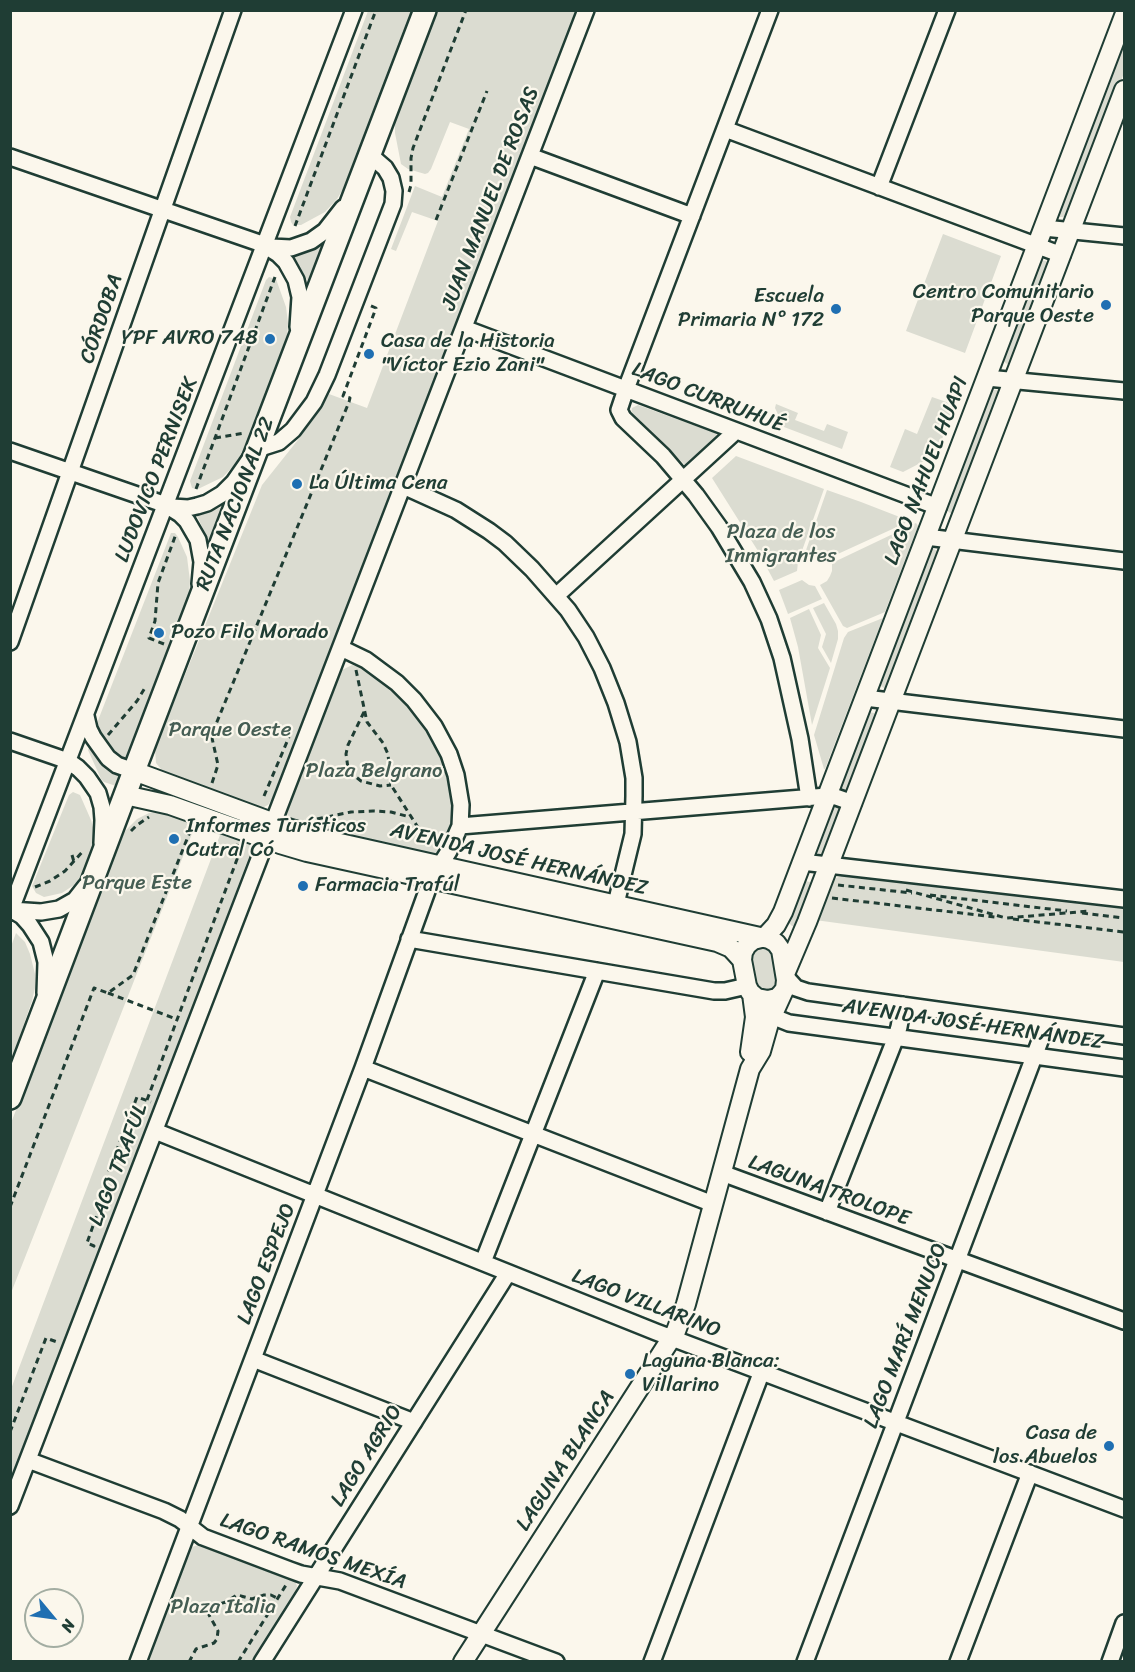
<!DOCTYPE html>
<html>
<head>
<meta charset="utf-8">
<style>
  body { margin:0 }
  #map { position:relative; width:1135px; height:1672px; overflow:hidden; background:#fbf7ec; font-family:Sriracha,sans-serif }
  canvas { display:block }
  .frame { position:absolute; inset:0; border:12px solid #1f3d34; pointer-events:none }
  .north { position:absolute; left:24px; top:1588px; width:60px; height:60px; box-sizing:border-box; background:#fbf7ec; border:2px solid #a3ada2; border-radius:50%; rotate:119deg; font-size:16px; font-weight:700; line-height:24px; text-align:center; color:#1f3d34 }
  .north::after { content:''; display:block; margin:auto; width:21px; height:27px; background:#1f6fb2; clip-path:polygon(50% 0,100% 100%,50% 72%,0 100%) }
</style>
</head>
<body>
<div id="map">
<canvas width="1135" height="1672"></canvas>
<div class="frame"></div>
<div class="north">N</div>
</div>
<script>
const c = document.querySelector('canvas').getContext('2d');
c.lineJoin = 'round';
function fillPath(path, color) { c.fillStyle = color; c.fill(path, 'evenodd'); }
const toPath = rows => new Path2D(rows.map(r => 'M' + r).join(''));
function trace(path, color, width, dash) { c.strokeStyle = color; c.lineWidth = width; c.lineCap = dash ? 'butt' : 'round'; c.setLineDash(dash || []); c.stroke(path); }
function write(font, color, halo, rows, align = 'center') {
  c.font = font + ' Sriracha,sans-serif'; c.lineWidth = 4.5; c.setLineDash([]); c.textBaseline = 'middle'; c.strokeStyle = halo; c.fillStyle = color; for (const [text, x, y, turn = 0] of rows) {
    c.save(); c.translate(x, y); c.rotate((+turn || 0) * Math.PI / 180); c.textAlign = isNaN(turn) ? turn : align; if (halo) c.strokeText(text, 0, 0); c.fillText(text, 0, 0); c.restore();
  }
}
fillPath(toPath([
  [368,11,412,11,343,189,337,199,325,212,301,225,293,225,291,222,290,217],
  [436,11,577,11,272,799,268,805,260,809,165,774,156,763,155,749,262,485,301,436,329,394,367,408,438,221,412,212,396,251,391,249,415,186,442,197,469,129,450,122,431,169,428,173,425,174,408,169,401,164,395,133,395,121],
  [1124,31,1124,73,1071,213,1067,217,1060,217,1057,213],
  [943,234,1001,256,965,353,906,331],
  [322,247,308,281,292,255],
  [1041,260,1046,261,1049,265,1012,363,1007,364,1002,360,1039,261],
  [269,277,276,279,286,307,288,323,287,340,283,356,247,447,241,458,223,477,198,489,192,488,190,481,266,280],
  [992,389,997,390,1001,393,955,513,950,513,945,509,990,390],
  [932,397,955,405,936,455,903,472,890,467,905,429,917,434],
  [776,404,798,413,795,420,824,431,827,424,848,432,842,449,784,427,775,408],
  [638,405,715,433,719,437,689,465,685,465,631,414,632,408],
  [736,456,824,489,798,562,797,571,774,581,758,551,712,478],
  [827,490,861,502,910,521,829,558,823,552,818,550,812,550,805,553],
  [223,507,209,541,196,514],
  [916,523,918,526,885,612,847,628,843,626,820,585,827,581,830,576,832,571,832,563],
  [171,533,175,533,178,537,187,557,190,581,189,598,127,758,124,760,121,760,111,753,98,728,97,723],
  [929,549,934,549,940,553,887,688,884,688,878,684],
  [802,580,809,585,815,586,822,599,788,614,779,590],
  [824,603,836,624,838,631,838,639,831,663,822,647,826,634,813,608],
  [809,609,821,635,818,648,830,668,812,725,798,647,790,618],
  [883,618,825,769,824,769,814,735,844,638,848,632],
  [352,665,365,668,384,681,414,710,428,729,439,750,451,786,454,807,453,821,441,849,437,854,432,856,426,856,296,823,288,817,287,814,288,807,338,678,342,670],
  [869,712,874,713,877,717,849,791,844,792,840,789,838,784,867,713],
  [90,746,121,772,116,786,104,782,101,779,88,750],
  [73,792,80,795,91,820,94,831,94,848,80,877,74,885,62,893,44,897,36,893,32,886,69,795],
  [833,805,838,806,841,810,823,856,821,856,815,851,829,808],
  [162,812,251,843,252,849,11,1485,11,1389,220,835,195,826,11,1293,11,1123,119,841,126,830,137,819,149,813],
  [844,875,1124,907,1124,962,815,920,830,884,836,878],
  [805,881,810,882,813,885,797,927,792,926,787,921,803,882],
  [16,933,25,942,30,954,35,974,35,988,32,1001,11,1061,10,949],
  [763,945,771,948,779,977,776,988,769,992,757,989,750,961,751,952,754,948],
  [201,1544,290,1578,295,1581,297,1586,295,1595,254,1661,147,1662,188,1553,192,1547]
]), '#dbdcd1');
const minor = toPath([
  [770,10,626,389,619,410,623,418,663,456,696,495,719,527,752,582,769,619,782,658,800,739,809,798],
  [725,129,1062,255],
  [530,156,692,216],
  [10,157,271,247,291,248,311,241,325,231,343,208],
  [879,187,947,10],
  [1044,228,1124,236],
  [267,247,278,254,286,262,296,280,300,297,298,327],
  [464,328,938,507],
  [987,378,1124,391],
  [10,451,172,507,188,508,197,506,207,503,222,494,234,482,257,449,279,442,293,430,314,402,327,375,393,204,394,191,391,178,385,168,370,155],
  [403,486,456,510,489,531,505,543,532,569,568,610,586,637,602,668,616,703,628,742,634,778,634,796,633,834,613,916],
  [169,507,180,514,187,521,198,540,202,562,200,584],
  [926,537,1124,561],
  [556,596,736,431],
  [10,642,233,10],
  [865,698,1124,729],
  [86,716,89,729,93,737,108,758,117,765,134,771],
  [10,741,68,761,78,768,87,777,98,793,102,807,103,820,102,843],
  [460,826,827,796,836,797,853,803],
  [802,862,1124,899],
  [11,910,41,912,59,909,75,900,86,886],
  [12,910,22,916,30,925,41,942,46,962,45,993],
  [10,912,354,10],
  [409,939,714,991,725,991,747,986],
  [786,977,796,988,808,992,1124,1036],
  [765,1006,779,1019,789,1023,1124,1068],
  [363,1068,713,1204],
  [155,1131,656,1332,1124,1509],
  [722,1173,1124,1321],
  [827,1212,896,1037,899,1027,903,1005],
  [483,1262,597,971],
  [253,1359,414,1422],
  [28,1460,164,1511,180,1519,203,1537,290,1570,301,1574,340,1581,556,1662],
  [10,1506,586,10],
  [138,1662,363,1068,431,880,449,851,460,826,461,805,456,775,449,754,434,726,414,700,397,683,366,660,341,648],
  [262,1662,508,1273],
  [652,1662,762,1371],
  [805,1662,1046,1025],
  [958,1662,1030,1473],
  [1110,1662,1124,1623]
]);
const major = toPath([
  [134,771,288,828,331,841,769,939,776,943,781,950,786,980,785,989,781,994,777,998,768,1000,757,998,750,992,747,986,742,960,743,952,747,945,753,940,761,938],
  [125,795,170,805,280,844,307,852,717,942,731,948,742,960],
  [764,938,776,925,783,912,1124,16],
  [785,974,807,922,1124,90],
  [750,1052,755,1017,752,994],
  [463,1662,676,1331,686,1304,750,1069,761,1051,769,1023,784,990]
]);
const highway = toPath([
  [10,1098,134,771,425,10]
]);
trace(minor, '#1f3d34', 20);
trace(major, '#1f3d34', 22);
trace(highway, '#1f3d34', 26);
trace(toPath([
  [409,192,411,185,411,158,413,148,466,10],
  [436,220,487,91],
  [295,226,376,10],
  [215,438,245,433],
  [196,489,275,277],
  [164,644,149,638,155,621,158,583,176,534],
  [356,670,367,722,383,743,388,754,391,785,431,848],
  [364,712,348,745,346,754,348,768,351,773,361,781,380,786,391,785],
  [108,735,137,701,146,686],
  [212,783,218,765,212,738,214,729,349,402,350,398,343,396,376,308,367,304],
  [264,796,289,737],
  [317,819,351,812,373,811,391,812,410,817],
  [131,831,137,825,149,817],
  [238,844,235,853,239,854],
  [72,855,74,862],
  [838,885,912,893],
  [35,887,50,881,65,871,84,850],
  [906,890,1006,918,1090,911],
  [930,895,1067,911],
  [832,898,995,917],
  [1082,913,1124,918],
  [1013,919,1124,932],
  [108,993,176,1019],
  [147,1100,239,854],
  [10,1207,94,988,108,993,133,975,191,829],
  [93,1247,94,1246,87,1243,107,1186,108,1173,137,1097,151,1102],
  [10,1432,46,1338,57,1342,58,1340],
  [189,1662,196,1649,214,1643,217,1639,218,1631,209,1615,210,1609,215,1605,226,1602,237,1595,252,1599,264,1595,271,1595,277,1598],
  [238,1662,286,1585]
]), '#1f3d34', 3, [6, 4.5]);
trace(minor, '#fbf7ec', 15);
trace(major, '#fbf7ec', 18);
trace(highway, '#fbf7ec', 21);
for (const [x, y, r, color] of [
  [1106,305,6,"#1f6fb2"],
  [836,309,6,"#1f6fb2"],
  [270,339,6,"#1f6fb2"],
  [369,354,6,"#1f6fb2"],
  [297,484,6,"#1f6fb2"],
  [159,633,6,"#1f6fb2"],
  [174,839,6,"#1f6fb2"],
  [303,886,6,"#1f6fb2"],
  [630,1374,6,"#1f6fb2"],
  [1109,1446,6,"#1f6fb2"]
]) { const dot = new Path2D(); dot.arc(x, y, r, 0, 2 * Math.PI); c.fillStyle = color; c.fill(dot); trace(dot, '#fbf7ec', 2); }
write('21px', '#1f3d34', '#fbf7ec', [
  ["JUAN MANUEL DE ROSAS",491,199,-69],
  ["CÓRDOBA",102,319,-71],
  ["LAGO CURRUHUÉ",708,398,21],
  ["LUDOVICO PERNISEK",157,470,-69],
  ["LAGO NAHUEL HUAPI",927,471,-69],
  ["RUTA NACIONAL 22",236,504,-69],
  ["AVENIDA JOSÉ HERNÁNDEZ",519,860,13],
  ["AVENIDA JOSÉ HERNÁNDEZ",973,1025,8],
  ["LAGO TRAFÚL",119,1165,-69],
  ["LAGUNA TROLOPE",829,1191,20],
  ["LAGO ESPEJO",267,1264,-69],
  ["LAGO VILLARINO",646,1304,21],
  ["LAGO MARÍ MENUCO",906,1336,-69],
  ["LAGO AGRIO",367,1456,-58],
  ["LAGUNA BLANCA",566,1461,-57],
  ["LAGO RAMOS MEXÍA",313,1552,19]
]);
write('21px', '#1f3d34', '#fbf7ec', [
  ["Centro Comunitario",1094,293,"right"],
  ["Parque Oeste",1094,317,"right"],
  ["Escuela",824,297,"right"],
  ["Primaria N° 172",824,321,"right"],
  ["YPF AVRO 748",258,339,"right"],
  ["Casa de la Historia",381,342],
  ["\"Víctor Ezio Zani\"",381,366],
  ["La Última Cena",309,484],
  ["Pozo Filo Morado",171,633],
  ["Informes Turísticos",186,827],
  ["Cutral Có",186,851],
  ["Farmacia Trafúl",315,886],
  ["Laguna Blanca:",642,1362],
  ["Villarino",642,1386],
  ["Casa de",1097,1434,"right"],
  ["los Abuelos",1097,1458,"right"]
], 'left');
write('21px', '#455d53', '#fbf7ec', [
  ["Plaza de los",781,533],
  ["Inmigrantes",781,557],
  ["Parque Oeste",230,731],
  ["Plaza Belgrano",374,772],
  ["Parque Este",137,884],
  ["Plaza Italia",223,1608]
]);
</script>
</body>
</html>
